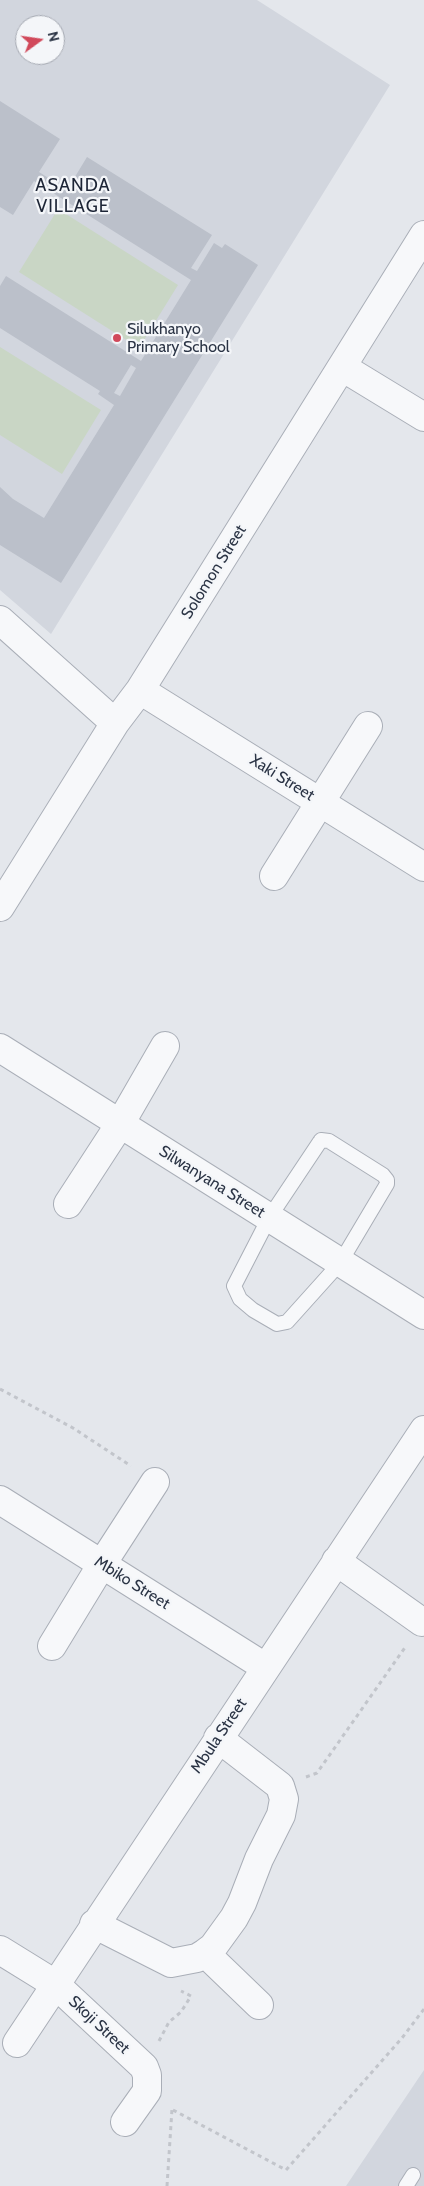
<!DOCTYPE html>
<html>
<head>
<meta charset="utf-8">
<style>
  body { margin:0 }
  #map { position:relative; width:424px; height:2186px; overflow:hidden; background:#e4e7ec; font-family:Cabin,sans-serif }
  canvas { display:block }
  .north { position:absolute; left:15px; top:15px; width:50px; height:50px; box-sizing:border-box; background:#f4f6f9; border:1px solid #a4a8b1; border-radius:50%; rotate:76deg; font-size:14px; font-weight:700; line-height:20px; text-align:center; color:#2b3445 }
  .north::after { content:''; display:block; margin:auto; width:18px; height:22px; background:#d1495b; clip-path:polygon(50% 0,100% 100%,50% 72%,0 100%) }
</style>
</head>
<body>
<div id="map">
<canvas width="424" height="2186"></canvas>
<div class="north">N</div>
</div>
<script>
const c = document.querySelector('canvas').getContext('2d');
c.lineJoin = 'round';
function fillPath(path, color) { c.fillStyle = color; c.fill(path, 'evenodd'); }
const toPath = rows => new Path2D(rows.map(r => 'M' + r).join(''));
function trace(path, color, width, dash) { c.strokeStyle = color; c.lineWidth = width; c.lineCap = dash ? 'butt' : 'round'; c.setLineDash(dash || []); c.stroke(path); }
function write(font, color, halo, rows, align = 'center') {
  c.font = font + ' Cabin,sans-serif'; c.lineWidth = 4.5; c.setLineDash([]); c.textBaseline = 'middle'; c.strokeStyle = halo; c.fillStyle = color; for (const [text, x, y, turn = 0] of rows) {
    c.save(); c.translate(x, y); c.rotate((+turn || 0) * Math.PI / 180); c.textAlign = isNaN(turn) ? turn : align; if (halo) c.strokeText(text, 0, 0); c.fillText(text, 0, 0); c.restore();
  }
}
fillPath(toPath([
  [0,0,257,0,390,85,51,634,0,590],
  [25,25,55,25,55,55,25,55],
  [424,2070,424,2186,346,2186]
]), '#d2d6de');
fillPath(toPath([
  [58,209,178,285,139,348,19,272],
  [0,347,101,410,62,474,0,435]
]), '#c9d6c5');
fillPath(toPath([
  [0,101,60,139,39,172,67,190,87,157,212,235,191,268,197,271,214,243,222,248,225,244,258,265,61,583,0,545,0,487,13,499,44,518,114,405,98,394,100,391,0,328,0,286,6,276,141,361,191,280,34,181,13,215,0,207],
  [131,365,136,368,120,396,114,393]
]), '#bbc0ca');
const service = toPath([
  [321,1140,329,1141,383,1175,387,1180,387,1184,340,1263,287,1322,277,1324,253,1310,240,1299,234,1286,269,1218,321,1140],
  [406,2186,413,2175]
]);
const minor = toPath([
  [342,367,424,417],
  [0,620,115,723],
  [140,690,424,867],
  [274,876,368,726],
  [0,907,115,723,140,690,424,235],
  [0,1048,424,1315],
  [68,1204,120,1124,165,1046],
  [0,1500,265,1667],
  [336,1561,422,1622],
  [52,1646,102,1564,155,1482],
  [94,1924,171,1963,197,1958,205,1953,213,1947,234,1918,242,1903,259,1859,281,1815,284,1799,280,1786,218,1738],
  [0,1950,55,1984,144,2067,147,2075,147,2091,125,2122],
  [205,1953,259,2005],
  [17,2043,424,1430]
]);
trace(service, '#a9aeb7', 16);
trace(minor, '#a9aeb7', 30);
trace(toPath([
  [0,1389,73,1428,131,1466],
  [306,1777,317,1773,406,1646],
  [159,2041,169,2022,181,2012,191,1996,181,1991],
  [173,2110,286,2170,402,2038,424,2009],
  [167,2186,172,2109]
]), '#c2c5cb', 3, [4, 4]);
trace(service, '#f7f8fa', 14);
trace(minor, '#f7f8fa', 28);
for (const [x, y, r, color] of [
  [117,338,5,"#d1495b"]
]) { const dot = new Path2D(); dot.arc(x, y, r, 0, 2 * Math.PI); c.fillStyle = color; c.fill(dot); trace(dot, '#f4f6f9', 2); }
write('16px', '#2b3445', '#f4f6f9', [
  ["Silukhanyo",127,329],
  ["Primary School",127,347]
], 'left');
write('16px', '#2b3445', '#f4f6f9', [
  ["Solomon Street",214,572,-58],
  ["Xaki Street",282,778,32],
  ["Silwanyana Street",212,1182,32],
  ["Mbiko Street",132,1583,32],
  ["Mbula Street",219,1736,-56],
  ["Skoji Street",99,2025,43]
]);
c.letterSpacing = '1px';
write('18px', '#1d2536', '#f4f6f9', [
  ["ASANDA",73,186],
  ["VILLAGE",73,207]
]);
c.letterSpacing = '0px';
</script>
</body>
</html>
